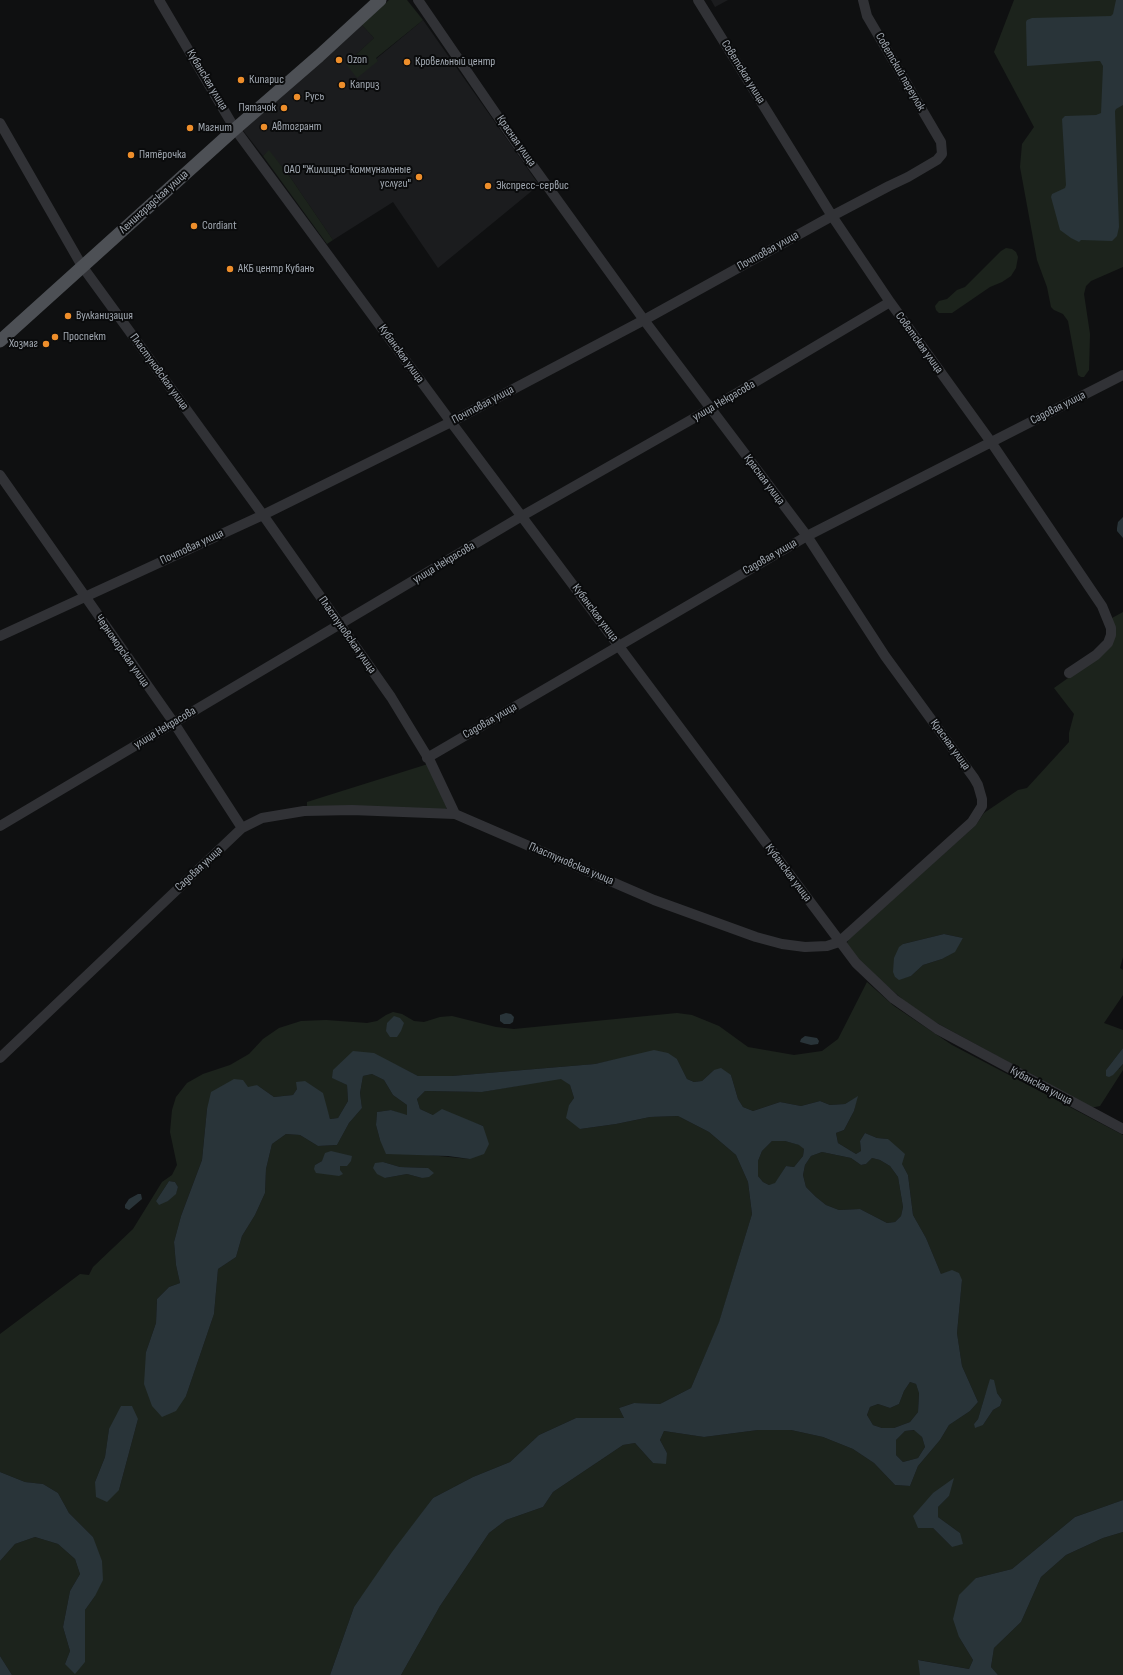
<!DOCTYPE html>
<html>
<head>
<meta charset="utf-8">
<style>
  body { margin:0 }
  canvas { display:block; background:#0f1011 }
</style>
</head>
<body>
<canvas width="1123" height="1675"></canvas>
<script>
const c = document.querySelector('canvas').getContext('2d');
c.lineJoin = 'round';
function fillPath(path, color) { c.fillStyle = color; c.fill(path, 'evenodd'); }
const toPath = rows => new Path2D(rows.map(r => 'M' + r).join(''));
function trace(path, color, width, dash) { c.strokeStyle = color; c.lineWidth = width; c.lineCap = dash ? 'butt' : 'round'; c.setLineDash(dash || []); c.stroke(path); }
function write(font, color, halo, rows, align = 'center') {
  c.font = font + ' "Sofia Sans Condensed",sans-serif'; c.lineWidth = 4; c.setLineDash([]); c.textBaseline = 'middle'; c.strokeStyle = halo; c.fillStyle = color; for (const [text, x, y, turn = 0] of rows) {
    c.save(); c.translate(x, y); c.rotate((+turn || 0) * Math.PI / 180); c.textAlign = isNaN(turn) ? turn : align; if (halo) c.strokeText(text, 0, 0); c.fillText(text, 0, 0); c.restore();
  }
}
fillPath(toPath([
  [711,0,728,0,715,7],
  [423,20,539,185,438,268,393,202,333,240,290,177,269,151,263,156,242,129,362,25,374,38,346,64,378,61,376,59]
]), '#1b1c1e');
fillPath(toPath([
  [389,0,407,0,423,20,376,58,378,61,357,78,346,64,374,38,362,25],
  [1014,0,1123,0,1123,267,1091,281,1086,286,1084,294,1090,334,1089,370,1084,377,1081,377,1078,375,1068,321,1063,314,1054,310,1051,307,1047,287,1037,260,1020,167,1022,144,1034,127,994,52],
  [269,150,290,177,333,240,327,244,263,156],
  [1006,248,1012,249,1016,252,1018,257,1016,268,1011,276,1002,282,990,287,952,313,939,313,936,310,935,306,939,301,947,299,957,290,965,287,1001,251],
  [1123,612,1123,957,1120,968,1123,970,1123,995,1104,1023,1123,1030,1123,1048,1106,1070,1119,1069,1123,1064,1123,1070,1100,1106,1095,1107,1091,1107,935,1022,907,1003,886,985,864,966,847,946,847,943,849,939,976,825,984,813,1018,790,1027,788,1069,742,1069,733,1074,714,1054,688,1102,654,1112,618],
  [944,934,963,938,954,952,942,959,923,965,911,976,899,979,895,977,903,944],
  [428,764,447,808,445,809,307,808,307,802],
  [867,982,894,1006,952,1045,1123,1135,1123,1500,1075,1517,1012,1569,976,1578,959,1637,973,1660,969,1669,919,1660,921,1675,401,1675,440,1606,489,1533,506,1520,543,1507,553,1492,623,1445,635,1443,653,1463,667,1453,660,1440,664,1431,704,1437,758,1430,791,1430,823,1437,853,1449,874,1463,895,1485,910,1486,918,1466,940,1440,949,1425,970,1411,978,1402,962,1366,957,1333,962,1280,941,1274,926,1238,913,1215,908,1175,888,1139,877,1138,865,1133,860,1141,861,1151,856,1154,838,1143,836,1133,844,1130,854,1111,857,1097,845,1104,830,1105,820,1101,801,1106,780,1102,753,1111,743,1107,738,1099,731,1075,714,1070,702,1081,694,1082,687,1079,677,1059,624,1058,595,1064,452,1076,418,1076,396,1065,333,1078,347,1085,348,1101,338,1118,330,1119,326,1107,297,1089,293,1095,274,1097,257,1085,207,1109,202,1160,181,1216,174,1242,176,1265,180,1283,169,1287,157,1299,156,1323,146,1352,186,1396,214,1314,218,1269,236,1257,242,1236,255,1215,265,1193,266,1169,272,1144,286,1134,300,1135,318,1146,337,1145,349,1123,362,1108,360,1093,363,1076,372,1074,384,1080,393,1095,407,1105,407,1116,391,1110,377,1112,376,1125,380,1140,418,1154,470,1159,483,1126,464,1119,433,1115,420,1109,417,1099,425,1091,482,1092,561,1078,570,1085,574,1098,569,1105,580,1129,616,1124,650,1117,678,1116,709,1132,736,1155,748,1182,752,1214,719,1323,691,1388,660,1404,634,1403,619,1408,624,1418,576,1418,539,1435,510,1462,473,1477,433,1498,354,1607,330,1675,12,1675,0,1656,0,1561,15,1544,35,1537,58,1544,75,1559,80,1574,70,1591,63,1627,70,1651,65,1664,85,1662,85,1610,95,1596,93,1537,69,1513,58,1493,43,1484,25,1482,0,1472,0,1334,80,1274,89,1275,93,1267,133,1229,162,1182,172,1175,177,1165,170,1132,172,1110,176,1097,187,1083,203,1074,230,1065,249,1054,263,1039,279,1028,301,1021,326,1020,367,1023,377,1021,386,1015,393,1012,402,1014,414,1021,424,1022,440,1017,452,1016,496,1027,514,1029,677,1013,692,1015,719,1026,748,1047,794,1055,822,1051,838,1039],
  [322,1161,340,1166,339,1170,315,1165],
  [383,1162,400,1167,428,1168,422,1178,407,1174,385,1178],
  [169,1181,175,1182,178,1187,176,1193,168,1201,156,1201],
  [986,1393,997,1393,1002,1400,1000,1406,993,1410,983,1425,974,1424,978,1419],
  [138,1419,119,1490,95,1482,105,1457,109,1429],
  [933,1493,949,1496,938,1507,938,1517,960,1533,952,1547,933,1528],
  [772,1141,785,1141,800,1145,804,1149,803,1156,794,1167,786,1166,775,1184,769,1185,763,1182,758,1176,758,1161,762,1151],
  [822,1152,851,1158,861,1165,866,1164,872,1158,880,1160,890,1166,898,1177,903,1207,901,1216,895,1222,887,1223,860,1209,839,1210,826,1205,816,1197,806,1187,803,1175,805,1165,811,1156],
  [910,1382,916,1384,919,1392,918,1412,910,1422,894,1428,882,1428,873,1425,867,1415,870,1407,878,1404,890,1408,899,1404,904,1391],
  [915,1430,922,1437,925,1447,918,1458,903,1462,896,1455,896,1440,905,1431],
  [1123,1532,1123,1675,998,1675,991,1667,994,1648,1021,1622,1041,1577,1066,1555,1103,1538]
]), '#1c231c');
fillPath(toPath([
  [1116,0,1123,0,1123,105,1116,109,1115,111,1119,227,1117,236,1112,241,1081,240,1079,242,1071,238,1060,230,1051,197,1052,194,1065,188,1066,185,1062,119,1065,116,1096,115,1101,113,1103,66,1100,61,1097,61,1027,66,1026,22,1027,20,1032,18,1111,16,1113,14],
  [1123,517,1123,538,1117,531,1117,528,1118,522],
  [944,934,963,938,955,952,942,959,923,965,911,976,899,980,895,977,893,972,894,958,899,947,903,944],
  [506,1013,511,1014,514,1017,513,1022,510,1024,504,1024,500,1021,500,1015],
  [394,1016,400,1018,404,1023,401,1031,397,1037,390,1037,386,1031,387,1023],
  [805,1036,817,1038,819,1041,818,1044,811,1045,800,1042,801,1039],
  [1123,1048,1123,1064,1113,1075,1109,1077,1106,1076,1106,1070],
  [654,1050,668,1053,677,1059,687,1079,694,1082,702,1081,714,1070,721,1068,731,1075,738,1099,743,1107,753,1111,780,1102,801,1106,820,1101,830,1105,845,1104,858,1096,854,1111,844,1130,836,1133,838,1143,856,1154,861,1151,860,1141,865,1133,877,1138,888,1139,905,1154,902,1164,908,1175,913,1215,926,1238,941,1274,952,1270,959,1273,962,1280,957,1333,962,1366,978,1402,970,1411,949,1425,940,1440,918,1466,910,1486,895,1485,874,1463,853,1449,823,1437,791,1430,758,1430,704,1437,664,1431,660,1440,667,1453,666,1464,653,1463,635,1443,623,1445,553,1492,543,1507,506,1520,489,1533,440,1606,401,1675,330,1675,354,1607,392,1552,433,1498,473,1477,510,1462,539,1435,576,1418,624,1418,619,1408,634,1403,660,1404,691,1388,719,1322,752,1214,748,1182,736,1155,709,1132,678,1116,650,1117,616,1124,580,1129,566,1118,569,1105,574,1098,570,1085,561,1079,482,1092,425,1091,417,1099,420,1109,433,1115,442,1109,483,1126,489,1144,484,1154,470,1159,448,1156,386,1154,380,1140,376,1125,377,1112,391,1110,407,1115,407,1105,393,1095,384,1080,372,1074,363,1076,360,1093,362,1108,349,1123,337,1145,318,1146,300,1135,286,1134,272,1144,266,1169,265,1193,255,1215,242,1236,236,1257,218,1269,214,1314,186,1396,176,1411,162,1417,152,1406,144,1384,146,1352,156,1323,157,1299,169,1287,180,1283,176,1265,174,1242,181,1216,202,1160,207,1109,211,1092,234,1079,243,1080,248,1087,257,1085,274,1097,293,1095,297,1089,296,1082,305,1081,323,1093,330,1119,338,1118,348,1101,347,1085,332,1078,333,1070,353,1051,374,1053,418,1076,452,1076,595,1064],
  [772,1141,785,1141,799,1145,804,1149,803,1156,794,1167,786,1166,775,1183,769,1185,763,1182,758,1176,758,1161,762,1151],
  [822,1152,851,1158,861,1165,866,1164,872,1158,880,1160,890,1166,898,1177,903,1207,901,1216,895,1222,887,1223,860,1209,839,1210,826,1205,816,1197,806,1187,803,1175,805,1165,811,1156],
  [910,1382,916,1384,919,1393,918,1412,910,1422,894,1428,882,1428,873,1425,867,1415,870,1407,878,1404,890,1408,899,1404,904,1391],
  [914,1430,922,1437,925,1447,918,1458,903,1462,896,1455,896,1440,905,1431],
  [331,1151,352,1156,351,1161,347,1166,340,1166,340,1170,343,1174,339,1176,316,1173,314,1169,315,1165,322,1161,325,1153],
  [383,1162,400,1167,428,1168,434,1173,429,1177,422,1178,407,1174,385,1178,377,1174,373,1168,375,1163],
  [169,1181,175,1182,178,1187,176,1194,168,1201,159,1205,156,1201],
  [138,1194,141,1194,142,1199,129,1210,125,1208,125,1205,129,1199],
  [990,1379,994,1380,997,1393,1002,1400,1000,1406,993,1410,983,1425,975,1428,974,1424,978,1419],
  [121,1406,132,1406,138,1419,119,1490,107,1502,96,1497,95,1482,105,1457,109,1429],
  [0,1472,25,1482,43,1484,58,1493,69,1513,93,1537,102,1561,103,1580,95,1596,85,1610,85,1662,75,1674,65,1664,70,1651,63,1627,70,1591,80,1574,75,1559,58,1544,35,1537,15,1544,0,1561],
  [954,1478,949,1496,938,1507,938,1517,960,1533,963,1544,952,1547,933,1528,918,1528,913,1516,933,1493],
  [1123,1500,1123,1532,1103,1538,1066,1555,1041,1577,1021,1622,994,1648,991,1667,998,1675,920,1675,918,1660,969,1669,973,1660,959,1637,953,1619,959,1595,976,1578,1012,1569,1075,1517],
  [0,1656,12,1675,0,1675]
]), '#293439');
trace(toPath([
  [159,0,235,129,451,422,856,963,894,999,937,1029,1123,1129],
  [698,0,832,216,890,302,991,442,1102,606,1111,628,1111,635,1108,643,1096,655,1069,673],
  [0,123,82,266,263,515,391,697,430,761,455,814,654,900,756,937,782,944,805,947,827,946,839,942,972,822,982,806,982,799,978,785,974,778,885,656,807,536,644,320,514,140,418,0],
  [0,475,174,723,242,828],
  [0,636,263,515,451,422,644,320,832,216,889,186,908,177,937,160,942,154,941,142,867,16,863,0],
  [427,758,807,536,1123,375],
  [0,826,522,516,710,409,890,302],
  [0,1058,242,828,262,818,304,811,352,810,455,814]
]), '#313236', 10);
trace(toPath([
  [0,341,235,129,319,56,380,0]
]), '#4d5055', 13);
for (const [x, y, r, color] of [
  [339,60,4,"#ee8e2b"],
  [407,62,4,"#ee8e2b"],
  [241,80,4,"#ee8e2b"],
  [342,85,4,"#ee8e2b"],
  [297,97,4,"#ee8e2b"],
  [284,108,4,"#ee8e2b"],
  [264,127,4,"#ee8e2b"],
  [190,128,4,"#ee8e2b"],
  [131,155,4,"#ee8e2b"],
  [419,177,4,"#ee8e2b"],
  [488,186,4,"#ee8e2b"],
  [194,226,4,"#ee8e2b"],
  [230,269,4,"#ee8e2b"],
  [68,316,4,"#ee8e2b"],
  [55,337,4,"#ee8e2b"],
  [46,344,4,"#ee8e2b"]
]) { const dot = new Path2D(); dot.arc(x, y, r, 0, 2 * Math.PI); c.fillStyle = color; c.fill(dot); trace(dot, '#0a0b0c', 1.5); }
write('12px', '#a1a8b1', '#0a0b0c', [
  ["Ozon",347,60],
  ["Кровельный центр",415,62],
  ["Кипарис",249,80],
  ["Каприз",350,85],
  ["Русь",305,97],
  ["Пятачок",276,108,"right"],
  ["Автогрант",272,127],
  ["Магнит",198,128],
  ["Пятёрочка",139,155],
  ["ОАО \"Жилищно-коммунальные",411,170,"right"],
  ["услуги\"",411,184,"right"],
  ["Экспресс-сервис",496,186],
  ["Cordiant",202,226],
  ["АКБ центр Кубань",238,269],
  ["Вулканизация",76,316],
  ["Проспект",63,337],
  ["Хозмаг",38,344,"right"]
], 'left');
write('12px', '#a1a8b1', '#0a0b0c', [
  ["Советская улица",743,72,58],
  ["Советский переулок",900,72,60],
  ["Кубанская улица",207,80,59],
  ["Красная улица",516,141,55],
  ["Ленинградская улица",154,202,-42],
  ["Почтовая улица",768,251,-29],
  ["Советская улица",919,343,54],
  ["Кубанская улица",401,354,54],
  ["Пластуновская улица",159,372,54],
  ["улица Некрасова",724,401,-30],
  ["Почтовая улица",483,405,-28],
  ["Садовая улица",1058,408,-27],
  ["Красная улица",764,480,53],
  ["Почтовая улица",192,547,-25],
  ["Садовая улица",770,557,-30],
  ["улица Некрасова",444,563,-31],
  ["Кубанская улица",595,613,53],
  ["Пластуновская улица",347,635,55],
  ["Черноморская улица",122,651,55],
  ["Садовая улица",490,721,-30],
  ["улица Некрасова",165,728,-31],
  ["Красная улица",950,745,54],
  ["Пластуновская улица",571,864,23],
  ["Садовая улица",199,869,-43],
  ["Кубанская улица",788,873,53],
  ["Кубанская улица",1041,1086,28]
]);
</script>
</body>
</html>
